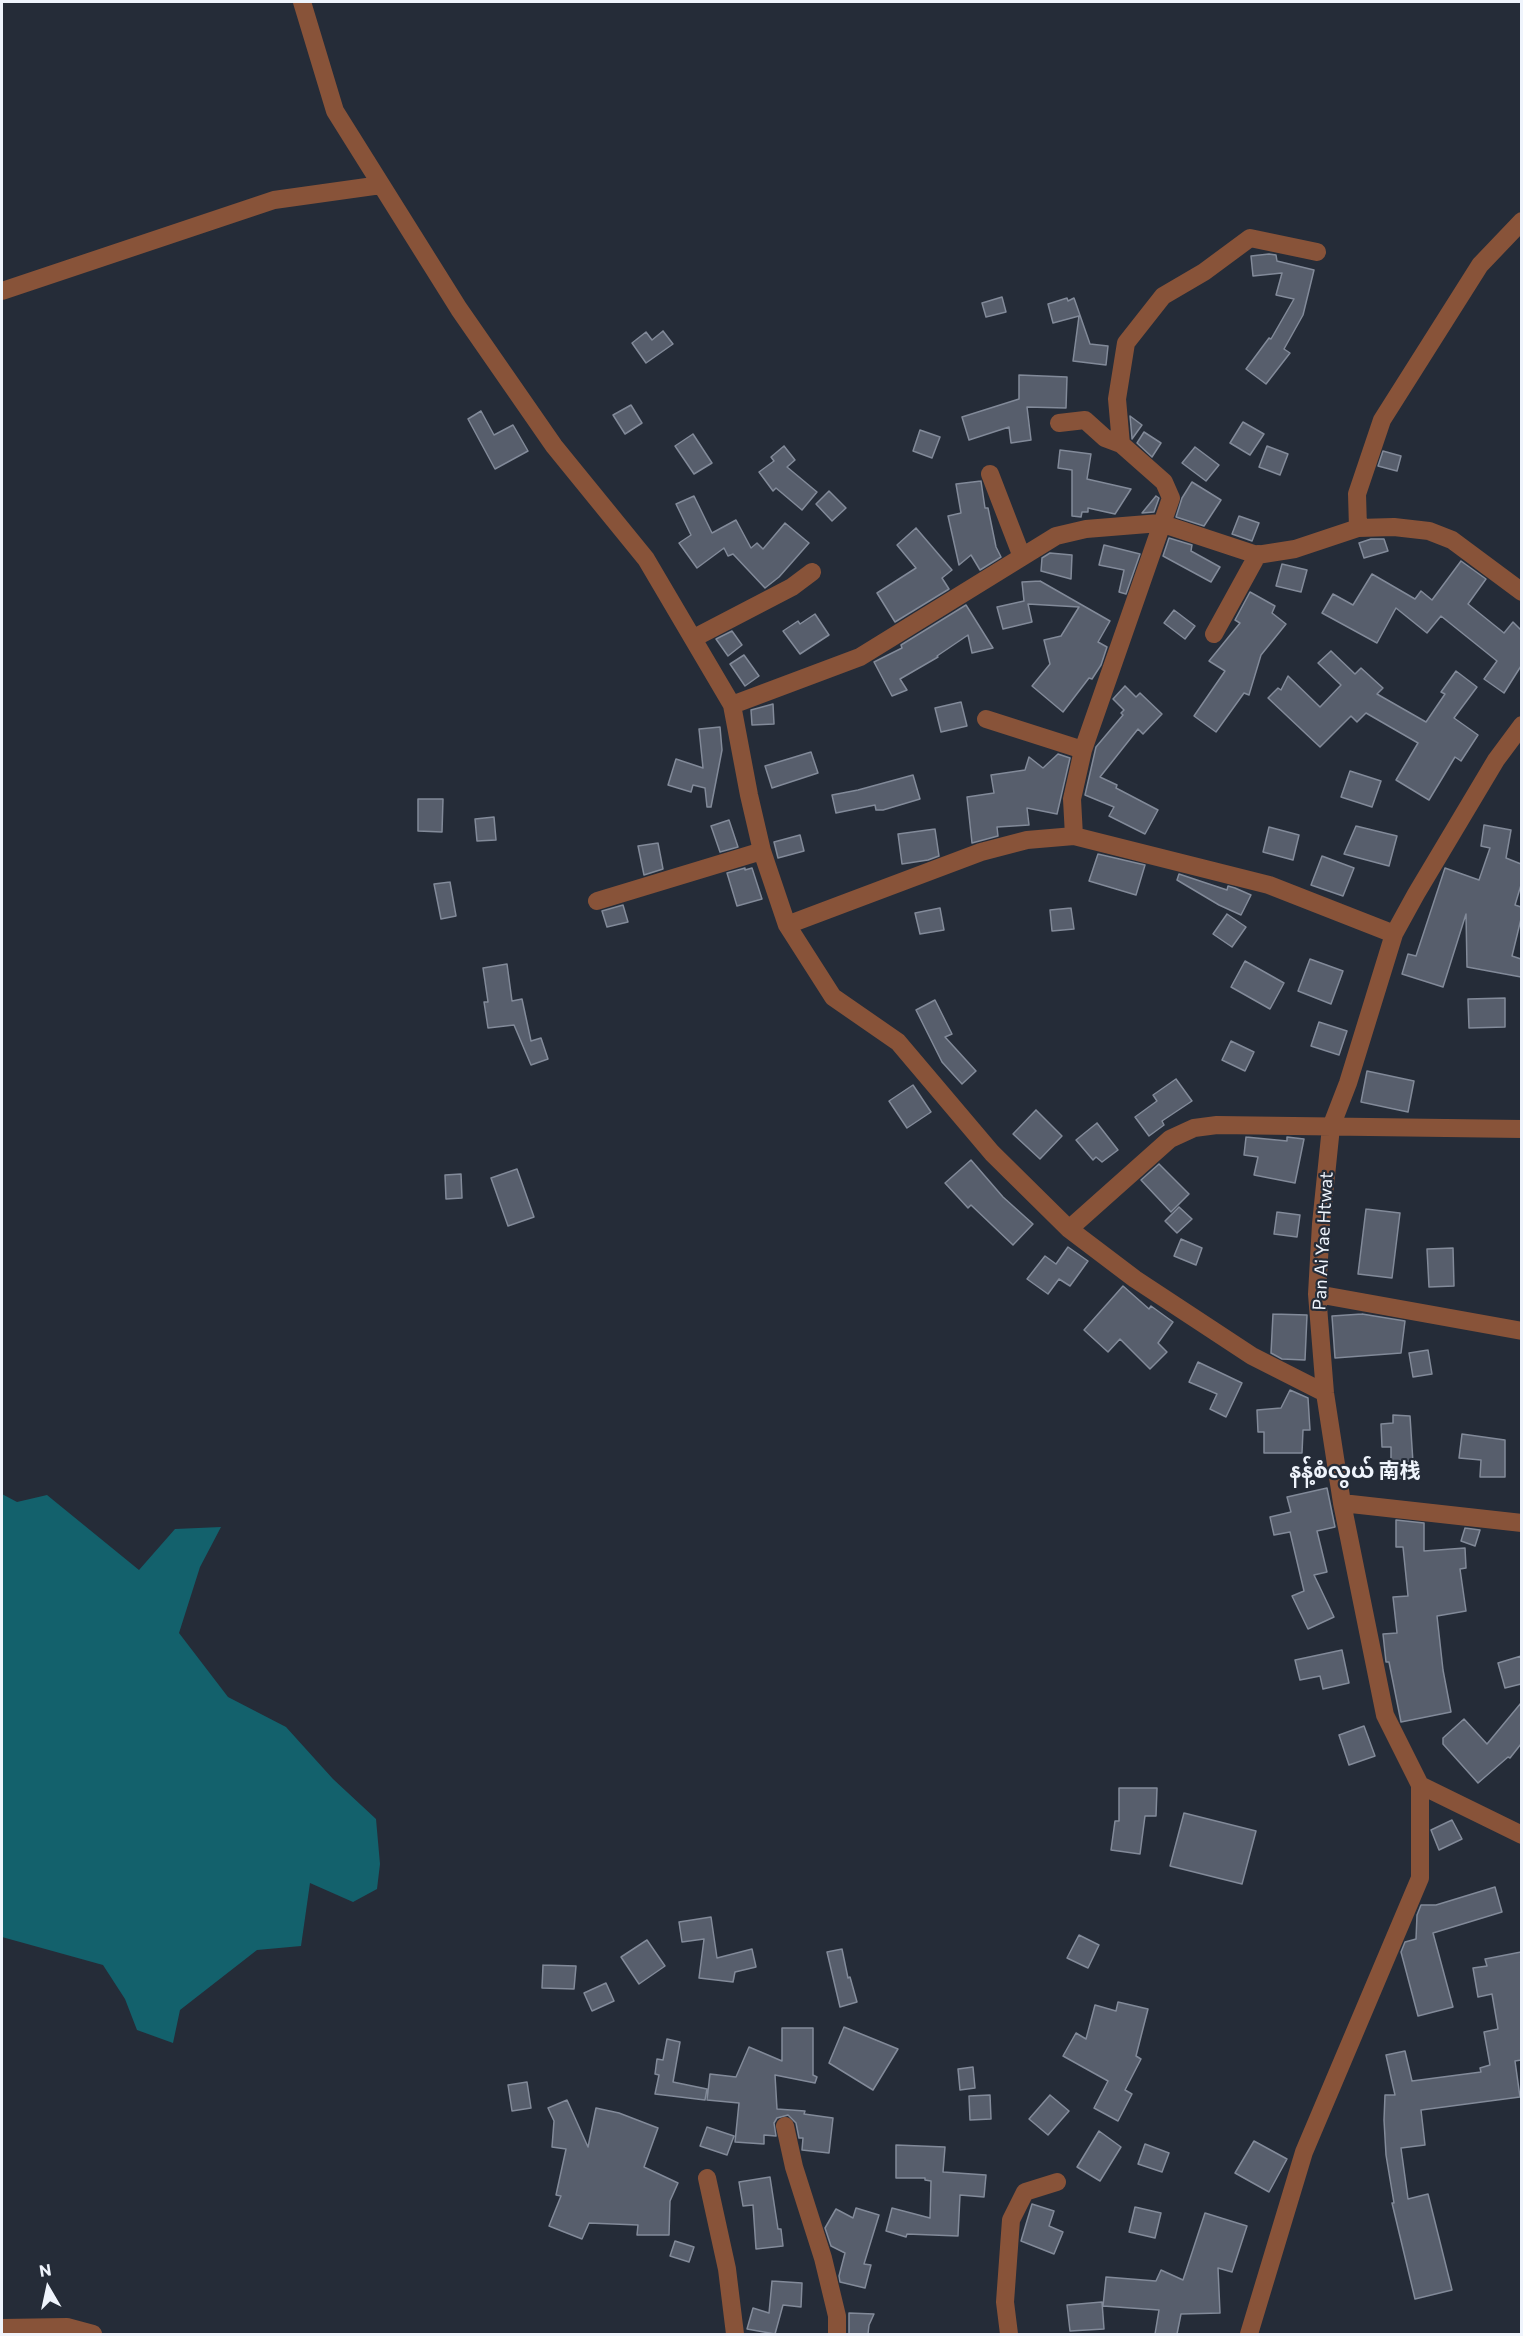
<!DOCTYPE html>
<html>
<head>
<meta charset="utf-8">
<style>
  body { margin:0 }
  #map { position:relative; width:1523px; height:2336px; overflow:hidden; background:#252c38; font-family:Commissioner,sans-serif }
  canvas { display:block }
  .frame { position:absolute; inset:0; border:3px solid #eff4fc; pointer-events:none }
  .north { position:absolute; left:18px; top:2258px; width:60px; height:60px; -webkit-text-stroke:4px #252c38; paint-order:stroke; rotate:351deg; font-size:16px; font-weight:700; line-height:24px; text-align:center; color:#eff4fc }
  .north::after { content:''; display:block; margin:auto; width:21px; height:27px; background:#eff4fc; clip-path:polygon(50% 0,100% 100%,50% 72%,0 100%) }
</style>
</head>
<body>
<div id="map">
<canvas width="1523" height="2336"></canvas>
<div class="frame"></div>
<div class="north">N</div>
</div>
<script>
const c = document.querySelector('canvas').getContext('2d');
c.lineJoin = 'round';
function fillPath(path, color) { c.fillStyle = color; c.fill(path, 'evenodd'); }
const toPath = rows => new Path2D(rows.map(r => 'M' + r).join(''));
function trace(path, color, width, dash) { c.strokeStyle = color; c.lineWidth = width; c.lineCap = dash ? 'butt' : 'round'; c.setLineDash(dash || []); c.stroke(path); }
function write(font, color, halo, rows, align = 'center') {
  c.font = font + ' Commissioner,"Noto Sans SC","Noto Sans Myanmar",sans-serif'; c.lineWidth = 4.5; c.setLineDash([]); c.textBaseline = 'middle'; c.strokeStyle = halo; c.fillStyle = color; for (const [text, x, y, turn = 0] of rows) {
    c.save(); c.translate(x, y); c.rotate((+turn || 0) * Math.PI / 180); c.textAlign = isNaN(turn) ? turn : align; if (halo) c.strokeText(text, 0, 0); c.fillText(text, 0, 0); c.restore();
  }
}
fillPath(toPath([
  [2,1494,17,1502,47,1495,139,1570,175,1529,221,1527,200,1567,179,1633,228,1697,286,1727,333,1779,376,1819,380,1864,377,1889,353,1902,310,1883,301,1946,257,1950,180,2010,173,2043,137,2030,125,1999,103,1965,2,1937]
]), '#13616c');
const building = toPath([
  [1269,254,1276,255,1277,261,1314,270,1303,315,1284,349,1290,353,1266,384,1246,369,1269,338,1271,339,1294,299,1276,295,1282,273,1253,276,1251,256,1269,254],
  [1002,297,1006,312,986,317,982,303,1002,297],
  [1067,298,1068,301,1074,298,1090,344,1108,346,1106,365,1073,361,1079,316,1053,323,1048,304,1067,298],
  [663,331,673,344,646,363,632,343,646,332,652,340,663,331],
  [1019,375,1067,377,1066,408,1027,407,1031,440,1011,443,1009,427,969,440,962,417,1019,399,1019,375],
  [631,405,642,423,625,434,613,415,631,405],
  [481,411,494,435,513,425,528,451,495,469,468,419,481,411],
  [1130,416,1142,425,1132,439,1132,438,1130,416],
  [1243,422,1264,434,1250,455,1230,443,1243,422],
  [920,430,940,437,932,458,913,451,920,430],
  [1144,432,1161,443,1152,457,1137,443,1144,432],
  [693,434,712,463,694,474,675,446,693,434],
  [784,446,795,460,787,467,817,492,802,510,776,488,773,491,759,472,774,461,771,457,784,446],
  [1267,446,1288,454,1280,475,1259,467,1267,446],
  [1195,447,1219,465,1206,481,1182,463,1195,447],
  [1060,450,1091,454,1087,479,1131,489,1115,514,1088,508,1088,512,1082,512,1081,517,1072,516,1072,470,1058,468,1060,450],
  [1383,451,1401,456,1397,471,1378,466,1383,451],
  [981,481,985,508,988,508,996,547,1001,557,980,570,971,555,959,565,948,516,961,513,956,484,981,481],
  [1192,482,1221,500,1204,526,1176,517,1182,498,1192,482],
  [829,491,846,508,832,521,816,504,829,491],
  [694,496,712,533,736,520,751,548,757,543,763,549,785,523,809,543,779,577,765,588,733,554,728,556,724,548,697,568,679,543,691,535,676,504,694,496],
  [1156,496,1159,498,1154,512,1142,513,1156,496],
  [1239,516,1259,523,1252,541,1232,534,1239,516],
  [916,528,952,570,942,578,949,589,895,622,877,593,916,568,897,545,916,528],
  [1169,538,1192,545,1191,551,1220,567,1211,582,1163,556,1169,538],
  [1371,539,1384,539,1388,551,1364,558,1359,543,1371,539],
  [1104,545,1140,554,1126,594,1119,592,1124,570,1099,565,1104,545],
  [1050,553,1072,555,1071,579,1041,571,1042,558,1050,553],
  [1461,561,1486,579,1468,604,1504,633,1513,622,1521,630,1521,666,1504,693,1484,679,1497,661,1441,616,1427,633,1396,608,1377,643,1322,613,1333,594,1353,605,1372,574,1415,599,1421,591,1432,600,1461,561],
  [1282,564,1307,570,1301,592,1276,586,1282,564],
  [1040,581,1110,621,1098,642,1107,647,1101,665,1092,679,1089,678,1063,712,1032,686,1050,664,1044,640,1061,636,1079,607,1028,604,1032,622,1003,629,997,607,1024,601,1022,582,1040,581],
  [1250,592,1275,606,1272,613,1286,624,1261,655,1249,695,1244,693,1216,732,1194,716,1225,671,1209,661,1240,623,1235,620,1250,592],
  [966,605,993,648,972,653,968,635,937,656,938,657,900,679,907,690,892,696,874,662,902,648,901,645,966,605],
  [1174,610,1195,626,1185,639,1164,623,1174,610],
  [815,614,829,635,800,654,783,631,798,621,800,624,815,614],
  [732,631,742,645,728,656,716,639,732,631],
  [1331,651,1355,674,1361,668,1383,688,1377,694,1426,722,1445,694,1441,692,1456,671,1477,687,1454,718,1478,735,1461,761,1455,757,1429,800,1396,780,1418,743,1366,713,1357,722,1351,716,1320,747,1268,698,1278,688,1281,690,1288,676,1320,707,1341,685,1318,663,1331,651],
  [744,655,759,676,745,686,730,664,744,655],
  [1125,686,1136,697,1140,693,1162,714,1143,734,1138,729,1100,777,1117,785,1116,788,1158,810,1145,834,1109,816,1114,807,1085,795,1096,747,1123,715,1121,713,1124,710,1113,699,1125,686],
  [961,702,967,726,941,732,935,708,961,702],
  [773,704,774,724,752,725,751,710,773,704],
  [720,727,722,750,711,807,707,807,705,788,693,785,691,792,668,785,676,759,703,768,699,729,720,727],
  [811,752,818,773,772,788,765,766,811,752],
  [1058,754,1070,758,1057,814,1027,808,1029,825,997,827,998,836,972,843,967,797,994,793,991,775,1025,770,1029,757,1043,768,1058,754],
  [1350,771,1381,781,1372,807,1341,797,1350,771],
  [913,775,920,799,883,810,876,810,875,805,836,813,832,795,858,790,913,775],
  [418,799,443,799,442,832,418,831,418,799],
  [494,817,496,840,477,841,475,819,494,817],
  [729,820,738,847,720,852,711,826,729,820],
  [1484,825,1511,830,1506,858,1521,864,1521,885,1515,905,1521,907,1521,919,1512,956,1521,959,1521,977,1467,967,1466,914,1443,987,1402,974,1408,954,1416,956,1445,868,1479,880,1490,848,1481,846,1484,825],
  [1356,826,1397,836,1389,866,1344,854,1356,826],
  [1269,827,1299,835,1293,860,1263,852,1269,827],
  [935,829,939,856,928,860,902,864,898,834,935,829],
  [800,835,804,851,778,858,774,842,800,835],
  [658,843,663,869,644,875,638,846,658,843],
  [1098,854,1145,865,1136,895,1089,881,1098,854],
  [1322,856,1354,868,1343,896,1311,885,1322,856],
  [745,868,745,870,752,868,762,899,737,906,727,873,745,868],
  [1179,874,1227,890,1228,886,1235,888,1251,895,1241,915,1219,905,1177,880,1179,874],
  [450,882,456,916,441,919,434,884,450,882],
  [623,905,628,922,607,927,602,911,623,905],
  [940,908,944,930,920,934,915,913,940,908],
  [1071,908,1074,929,1052,931,1050,910,1071,908],
  [1227,914,1246,927,1232,947,1213,934,1227,914],
  [1310,959,1343,971,1331,1004,1298,991,1310,959],
  [1245,961,1284,983,1270,1009,1231,987,1245,961],
  [507,964,512,1001,522,999,531,1041,541,1038,548,1059,531,1065,514,1025,488,1028,484,1002,488,1002,483,968,507,964],
  [1505,998,1505,1027,1469,1028,1468,999,1505,998],
  [935,1000,952,1034,945,1037,976,1071,962,1084,942,1062,916,1010,935,1000],
  [1319,1022,1347,1031,1339,1055,1311,1046,1319,1022],
  [1231,1041,1254,1052,1245,1071,1222,1060,1231,1041],
  [1367,1071,1414,1081,1408,1112,1361,1102,1367,1071],
  [1176,1079,1192,1101,1162,1121,1164,1125,1149,1136,1135,1117,1157,1101,1153,1095,1176,1079],
  [913,1085,931,1112,907,1128,889,1101,913,1085],
  [1036,1110,1062,1136,1040,1159,1013,1134,1036,1110],
  [1097,1123,1118,1150,1102,1162,1096,1157,1093,1160,1076,1140,1097,1123],
  [1246,1137,1287,1141,1287,1137,1304,1139,1295,1183,1254,1175,1258,1157,1244,1155,1246,1137],
  [971,1160,1003,1197,1033,1224,1013,1245,971,1205,968,1208,945,1183,971,1160],
  [1159,1164,1189,1194,1171,1212,1141,1180,1159,1164],
  [517,1169,534,1217,508,1226,491,1178,517,1169],
  [461,1174,462,1198,446,1199,445,1175,461,1174],
  [1179,1207,1192,1219,1177,1233,1165,1221,1179,1207],
  [1366,1209,1400,1213,1392,1278,1358,1274,1366,1209],
  [1277,1212,1300,1215,1297,1237,1274,1234,1277,1212],
  [1181,1239,1202,1248,1196,1265,1174,1256,1181,1239],
  [1068,1247,1088,1261,1070,1286,1059,1279,1048,1294,1027,1279,1045,1256,1056,1264,1068,1247],
  [1453,1248,1454,1286,1429,1287,1427,1249,1453,1248],
  [1123,1286,1149,1309,1151,1306,1173,1322,1158,1343,1167,1352,1150,1369,1120,1339,1108,1352,1084,1330,1123,1286],
  [1273,1314,1307,1315,1305,1360,1282,1359,1271,1353,1273,1314],
  [1362,1314,1405,1321,1401,1353,1335,1358,1332,1316,1362,1314],
  [1428,1350,1432,1374,1413,1377,1409,1353,1428,1350],
  [1198,1362,1242,1383,1226,1417,1210,1409,1217,1394,1189,1382,1198,1362],
  [1290,1390,1308,1398,1310,1430,1303,1430,1302,1453,1264,1453,1264,1432,1258,1432,1257,1410,1281,1408,1290,1390],
  [1393,1415,1410,1416,1414,1478,1391,1478,1391,1447,1382,1447,1381,1424,1393,1423,1393,1415],
  [1462,1434,1505,1440,1505,1477,1480,1477,1481,1460,1459,1458,1462,1434],
  [1327,1488,1335,1527,1317,1531,1327,1572,1314,1575,1334,1617,1308,1629,1292,1596,1304,1591,1290,1532,1274,1535,1270,1517,1291,1512,1287,1497,1327,1488],
  [1396,1520,1424,1523,1424,1551,1465,1548,1466,1568,1460,1569,1466,1611,1437,1616,1443,1670,1451,1712,1401,1722,1389,1662,1386,1662,1383,1634,1397,1633,1393,1597,1408,1596,1403,1547,1396,1547,1396,1520],
  [1465,1528,1480,1530,1475,1546,1461,1541,1465,1528],
  [1342,1650,1349,1683,1323,1689,1320,1676,1300,1680,1295,1660,1342,1650],
  [1521,1656,1521,1684,1505,1688,1498,1663,1521,1656],
  [1521,1703,1521,1744,1510,1758,1508,1757,1478,1783,1443,1744,1443,1738,1464,1719,1487,1744,1521,1703],
  [1364,1726,1375,1756,1349,1765,1339,1735,1364,1726],
  [1119,1788,1157,1788,1156,1816,1145,1816,1140,1854,1111,1850,1115,1821,1119,1821,1119,1788],
  [1184,1813,1256,1831,1242,1884,1170,1866,1184,1813],
  [1452,1820,1462,1839,1439,1850,1431,1830,1452,1820],
  [1495,1887,1502,1912,1433,1933,1453,2007,1418,2016,1401,1952,1405,1942,1416,1939,1417,1915,1421,1905,1436,1905,1495,1887],
  [711,1917,717,1958,752,1949,756,1967,735,1972,733,1982,699,1978,704,1939,682,1942,679,1922,711,1917],
  [1079,1935,1099,1945,1088,1968,1067,1958,1079,1935],
  [647,1940,665,1966,639,1984,621,1957,647,1940],
  [842,1949,848,1978,850,1977,857,2002,840,2007,827,1952,842,1949],
  [1521,1952,1521,2060,1515,2061,1520,2097,1421,2110,1425,2145,1401,2148,1408,2199,1428,2194,1452,2290,1415,2299,1392,2203,1394,2203,1386,2155,1384,2120,1385,2095,1395,2095,1386,2055,1405,2051,1412,2081,1481,2072,1480,2068,1490,2065,1484,2032,1498,2029,1492,1994,1478,1997,1473,1968,1487,1966,1485,1959,1521,1952],
  [543,1965,576,1966,574,1989,542,1988,543,1965],
  [606,1983,614,2001,592,2011,584,1993,606,1983],
  [1118,2002,1148,2009,1136,2056,1141,2059,1125,2090,1132,2094,1118,2121,1094,2108,1108,2081,1063,2056,1076,2033,1086,2039,1095,2005,1116,2011,1118,2002],
  [844,2027,898,2049,873,2090,829,2063,844,2027],
  [782,2028,813,2028,813,2075,817,2077,815,2083,775,2075,777,2109,805,2111,804,2114,833,2118,829,2153,802,2150,803,2138,799,2138,796,2123,788,2115,777,2118,774,2123,776,2136,764,2135,764,2144,735,2142,739,2103,707,2100,710,2074,736,2077,749,2047,782,2061,782,2028],
  [667,2039,680,2042,673,2082,707,2089,705,2100,655,2094,659,2075,655,2074,657,2059,663,2060,667,2039],
  [973,2067,975,2088,960,2090,958,2069,973,2067],
  [527,2082,531,2108,512,2111,508,2085,527,2082],
  [990,2095,991,2119,970,2120,969,2096,990,2095],
  [1050,2095,1069,2111,1048,2135,1029,2119,1050,2095],
  [567,2100,588,2147,596,2108,619,2113,658,2128,644,2167,678,2183,670,2201,669,2235,637,2235,638,2225,589,2223,582,2239,549,2226,561,2196,556,2195,566,2149,552,2147,554,2121,548,2108,567,2100],
  [707,2127,734,2136,727,2155,700,2146,707,2127],
  [1099,2131,1121,2147,1100,2181,1077,2167,1099,2131],
  [1254,2141,1287,2159,1269,2192,1235,2173,1254,2141],
  [1145,2144,1169,2153,1162,2172,1138,2164,1145,2144],
  [896,2145,945,2147,943,2172,986,2175,984,2197,960,2195,958,2236,907,2234,906,2237,886,2231,892,2208,930,2218,931,2181,925,2180,925,2178,896,2178,896,2145],
  [770,2177,778,2229,781,2229,783,2246,756,2249,753,2205,743,2206,739,2182,770,2177],
  [1032,2204,1054,2211,1049,2226,1063,2232,1054,2254,1021,2241,1032,2204],
  [1135,2207,1161,2213,1155,2238,1129,2232,1135,2207],
  [856,2208,879,2215,864,2264,871,2265,865,2288,840,2282,839,2276,845,2253,831,2246,825,2228,836,2209,853,2218,856,2208],
  [1205,2213,1247,2226,1232,2272,1218,2268,1220,2313,1181,2314,1177,2334,1155,2334,1159,2310,1103,2306,1106,2277,1156,2281,1161,2270,1183,2280,1205,2213],
  [675,2241,694,2247,689,2262,670,2256,675,2241],
  [772,2281,802,2283,801,2307,783,2305,775,2334,747,2329,753,2308,769,2313,772,2281],
  [1102,2302,1104,2329,1070,2331,1067,2305,1102,2302],
  [849,2313,874,2314,869,2325,868,2334,849,2334,849,2313]
]);
fillPath(building, '#575e6c');
trace(building, '#828a99', 1.5);
trace(toPath([
  [302,2,335,111,459,309,554,446,646,559,732,705,749,795,762,851,787,925,833,997,898,1042,992,1153,1069,1229,1135,1279,1252,1356,1325,1393],
  [2,291,274,200,381,185],
  [1059,423,1085,420,1105,438,1121,444,1164,482,1171,498,1083,750,1072,799,1074,836],
  [1121,444,1117,399,1126,343,1163,296,1204,272,1250,238,1317,252],
  [990,474,1022,557],
  [1358,528,1357,494,1382,420,1480,265,1522,221],
  [1214,634,1258,554],
  [694,638,792,587,812,572],
  [732,705,860,657,1056,536,1086,529,1160,523,1257,555,1295,549,1358,528,1394,527,1429,531,1452,540,1522,592],
  [986,719,1083,750],
  [1522,725,1496,760,1416,894,1394,934,1348,1083,1331,1127,1321,1224,1317,1294,1325,1393,1342,1503,1385,1715,1420,1785,1522,1835],
  [597,901,762,851],
  [787,925,981,852,1027,840,1074,836,1269,885,1394,934],
  [1069,1229,1170,1139,1194,1128,1217,1125,1522,1129],
  [1317,1294,1522,1331],
  [1342,1503,1522,1523],
  [785,2126,794,2167,823,2258,837,2316,837,2334],
  [707,2178,727,2269,735,2334],
  [2,2328,67,2327,93,2334],
  [1009,2334,1005,2302,1011,2220,1025,2192,1057,2182],
  [1249,2334,1304,2152,1420,1878,1420,1785]
]), '#885339', 18);
write('18px', '#eff4fc', '#252c38', [
  ["Pan Ai Yae Htwat",1323,1241,-87]
]);
write('bold 21px', '#eff4fc', '#252c38', [
  ["နန့်စံလွယ် 南栈",1355,1471]
]);
</script>
</body>
</html>
